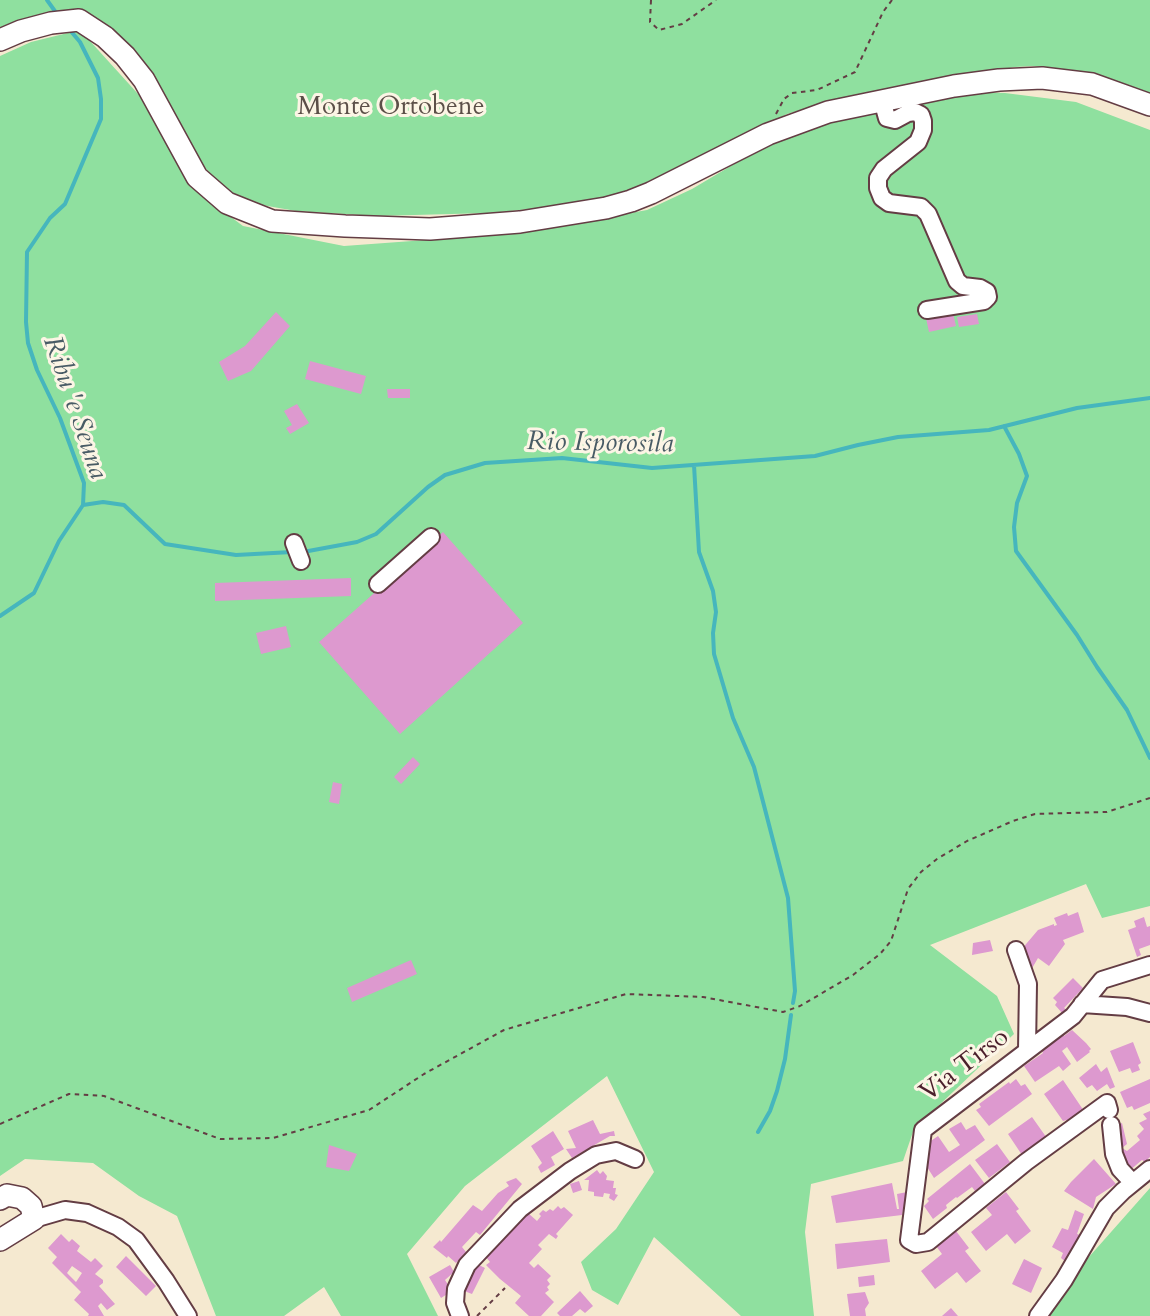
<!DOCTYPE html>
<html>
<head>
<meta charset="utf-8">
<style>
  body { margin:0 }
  canvas { display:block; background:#f5e9d0 }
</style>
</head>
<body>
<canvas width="1150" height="1316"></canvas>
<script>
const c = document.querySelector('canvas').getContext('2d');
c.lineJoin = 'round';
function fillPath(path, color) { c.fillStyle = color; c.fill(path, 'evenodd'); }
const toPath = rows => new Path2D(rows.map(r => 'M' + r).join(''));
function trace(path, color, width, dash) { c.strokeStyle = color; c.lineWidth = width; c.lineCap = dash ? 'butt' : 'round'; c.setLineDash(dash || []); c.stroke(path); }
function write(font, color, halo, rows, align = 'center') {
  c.font = font + ' Cardo,serif'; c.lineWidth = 6; c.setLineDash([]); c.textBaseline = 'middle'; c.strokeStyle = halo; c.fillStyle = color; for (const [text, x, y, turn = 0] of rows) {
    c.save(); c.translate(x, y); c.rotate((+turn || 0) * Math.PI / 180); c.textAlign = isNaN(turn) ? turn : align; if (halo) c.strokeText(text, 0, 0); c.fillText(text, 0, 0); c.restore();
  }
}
fillPath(toPath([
  [0,0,1150,0,1150,95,1072,70,1032,66,1015,67,838,99,787,114,649,185,617,195,572,205,489,213,377,216,296,211,262,205,231,195,217,182,193,153,94,19,0,35],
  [80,30,149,106,191,187,243,226,344,246,521,233,647,210,692,189,773,141,843,116,970,92,1005,93,1076,102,1150,130,1150,906,1102,918,1086,884,930,945,997,996,1014,1034,914,1129,903,1161,811,1184,805,1232,814,1316,741,1316,654,1237,618,1305,592,1290,581,1262,616,1229,654,1172,607,1076,465,1186,407,1254,438,1316,341,1316,324,1287,284,1316,216,1316,177,1216,139,1196,93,1163,25,1159,0,1176,0,56,31,42],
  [1150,1188,1150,1316,1043,1316,1042,1310]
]), '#8fe09f');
trace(toPath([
  [47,0,57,14],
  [69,29,80,42,98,78,101,99,101,119,65,204,50,218,27,252,26,322,28,343,37,370,60,418,84,483,83,505],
  [1004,426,1019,454,1027,476,1017,503,1014,527,1016,551,1077,635,1097,667,1127,710,1150,758],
  [694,465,699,552,713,591,716,612,713,633,714,654,733,718,754,767,788,898,795,991,793,1003],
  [303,552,357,542,376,534,428,487,445,475,485,463,562,458,652,468,815,456,858,445,898,437,989,430,1077,408,1150,398],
  [0,616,34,593,59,541,83,505,103,502,124,505,165,544,236,555,292,552],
  [758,1132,770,1111,777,1091,785,1059,791,1015]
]), '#46b6bd', 4);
fillPath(toPath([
  [276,312,290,326,251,371,228,381,219,362,245,346],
  [953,313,956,326,929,332,926,318],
  [977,314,979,324,959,327,957,317],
  [310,361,366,376,361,394,305,379],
  [387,389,410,389,410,398,388,398],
  [297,404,309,423,290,434,286,428,292,425,284,411],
  [443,532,523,623,400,734,319,642],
  [351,578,351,596,215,601,215,583],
  [286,626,291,647,261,654,256,633],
  [413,757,420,764,401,784,394,777],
  [333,782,342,784,339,804,329,802],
  [1078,912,1084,932,1063,940,1065,944,1049,966,1038,958,1031,970,1021,950,1038,930,1054,924,1054,926,1057,925,1054,918,1067,913,1068,916],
  [1144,917,1147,927,1150,926,1150,945,1139,949,1141,955,1137,957,1128,930,1136,927,1134,921],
  [990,940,993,951,972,955,973,943],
  [411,960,417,974,352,1002,347,988],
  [1073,978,1083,988,1064,1008,1067,1010,1063,1014,1055,1005,1057,1002,1053,998],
  [1072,1030,1086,1043,1091,1049,1089,1051,1090,1052,1077,1062,1067,1047,1062,1051,1071,1064,1063,1071,1059,1066,1035,1082,1024,1066,1043,1053,1042,1051,1055,1041,1053,1039,1062,1033,1064,1036],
  [1133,1042,1141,1063,1138,1065,1140,1070,1132,1073,1130,1068,1119,1072,1110,1051],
  [1096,1064,1101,1072,1107,1067,1115,1087,1110,1089,1107,1084,1097,1091,1092,1085,1087,1088,1079,1078],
  [1016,1079,1021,1086,1025,1084,1032,1094,989,1126,976,1110,981,1107,979,1104,1009,1082,1010,1084],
  [1150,1079,1150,1103,1134,1110,1132,1106,1127,1108,1120,1092],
  [1063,1080,1086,1114,1069,1123,1066,1120,1063,1121,1044,1094],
  [1150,1111,1150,1157,1145,1162,1142,1160,1129,1171,1113,1127,1122,1123,1127,1144,1122,1148,1127,1151,1140,1140,1137,1136,1144,1129,1139,1123,1147,1119,1143,1114],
  [1032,1117,1049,1141,1024,1158,1008,1134],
  [593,1120,600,1134,614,1131,615,1136,610,1136,572,1158,566,1149,576,1148,568,1131],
  [961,1122,966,1130,975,1125,985,1140,934,1178,927,1167,928,1143,938,1136,949,1152,960,1145,949,1129],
  [553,1131,564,1149,551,1157,555,1165,541,1173,538,1167,542,1163,531,1146],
  [997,1144,1010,1162,989,1178,975,1160],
  [329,1145,357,1154,349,1171,326,1167],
  [1094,1159,1116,1184,1096,1197,1093,1209,1064,1191,1071,1182],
  [970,1164,985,1184,975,1191,972,1187,957,1198,956,1197,946,1205,947,1208,933,1219,924,1206,929,1201,927,1199],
  [597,1170,600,1174,603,1171,607,1176,606,1180,614,1181,613,1188,616,1188,615,1194,618,1195,614,1201,609,1198,610,1194,604,1193,603,1197,594,1196,594,1192,588,1191,589,1180,584,1180],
  [516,1178,522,1184,480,1235,476,1232,462,1247,466,1252,456,1263,448,1256,447,1258,433,1247,440,1240,441,1242,473,1205,482,1211,498,1193,509,1186,506,1182],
  [579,1181,582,1190,573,1193,570,1184],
  [892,1183,897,1209,899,1209,897,1194,907,1192,902,1215,836,1223,831,1196],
  [1006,1192,1019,1209,1016,1211,1031,1231,1015,1244,1007,1234,986,1251,971,1232,992,1215,986,1208],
  [558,1206,561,1209,564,1207,573,1215,556,1234,558,1236,556,1239,549,1234,538,1245,542,1249,529,1263,534,1268,538,1264,551,1276,547,1280,550,1284,547,1287,549,1290,545,1293,554,1302,541,1316,529,1316,515,1303,521,1296,500,1279,486,1265,490,1262,485,1256,528,1213,537,1221,541,1216,539,1214,543,1210,546,1212,550,1209,553,1211],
  [1075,1210,1084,1214,1077,1234,1083,1236,1067,1263,1061,1258,1063,1253,1052,1247,1062,1228,1068,1230],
  [956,1231,969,1248,965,1251,981,1271,966,1283,957,1272,935,1289,921,1271,942,1254,936,1246],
  [61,1234,69,1242,72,1239,80,1246,77,1251,91,1262,95,1258,103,1266,95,1274,103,1280,103,1283,99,1286,115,1304,107,1310,101,1303,98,1306,104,1316,88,1316,89,1314,74,1300,81,1292,52,1263,57,1257,48,1248],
  [72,1266,82,1273,76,1282,67,1273],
  [887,1239,890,1262,837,1269,835,1244],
  [126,1256,156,1286,146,1296,116,1267],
  [1024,1259,1042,1268,1031,1293,1012,1284],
  [473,1262,485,1268,472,1294,459,1289],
  [450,1265,454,1272,445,1280,452,1291,441,1298,429,1277],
  [874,1275,875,1285,859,1287,858,1277],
  [580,1291,593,1306,585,1313,580,1309,572,1316,560,1316,557,1313],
  [865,1292,869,1303,865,1309,866,1316,850,1316,847,1294],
  [951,1308,958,1316,942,1316]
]), '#dd99cf');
const minor = toPath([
  [882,100,887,118,895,120,908,113,915,112,921,115,923,121,923,130,918,142,884,169,878,178,878,188,882,198,889,203,921,207,928,214,957,281,963,286,980,288,987,292,988,297,984,301,927,310],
  [294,543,301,561],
  [378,584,431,537],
  [1016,950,1028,984,1027,1050],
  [1082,1004,1127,1007,1150,1013],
  [1109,1110,1107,1103,1026,1162,928,1242,916,1244,909,1240,923,1130,1073,1016,1102,980,1150,965],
  [1111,1125,1114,1154,1120,1169,1133,1183],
  [34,1219,65,1210,87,1213,118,1227,136,1240,166,1281,188,1316],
  [460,1316,455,1303,456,1289,467,1265,520,1209,570,1171,596,1155,616,1151,635,1159],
  [1038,1316,1064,1280,1106,1208,1123,1191,1150,1169]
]);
const major = toPath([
  [0,40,21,31,51,23,79,20,105,37,125,56,144,80,197,177,227,203,272,221,345,226,430,229,520,222,606,208,631,201,651,193,768,134,828,112,954,86,999,80,1042,78,1092,84,1150,105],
  [0,1199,7,1195,22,1198,31,1206,34,1219,0,1240]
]);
trace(minor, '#643d44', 20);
trace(major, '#643d44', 24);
trace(toPath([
  [651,0,650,22,659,30,682,24,716,0],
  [776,114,784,99,792,93,817,90,855,72,883,12,892,0],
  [0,1124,69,1094,104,1096,220,1139,273,1138,369,1110,424,1074,504,1030,626,994,703,997,783,1012,800,1006,853,975,880,954,891,941,908,889,921,872,937,859,967,841,1013,821,1035,814,1107,812,1150,798],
  [477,1316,505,1288]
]), '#643d44', 2, [4.5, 4.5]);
trace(minor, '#fff', 16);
trace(major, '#fff', 21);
write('26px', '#5b4f48', '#fcf5e5', [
  ["Monte Ortobene",391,108]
]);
write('26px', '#4a1f2b', '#fcf5e5', [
  ["Via Tirso",965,1066,-37]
]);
write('italic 27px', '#485b65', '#fcf5e5', [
  ["Ribu 'e Seuna",74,408,71],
  ["Rio Isporosila",600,444,1]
]);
</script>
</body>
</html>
